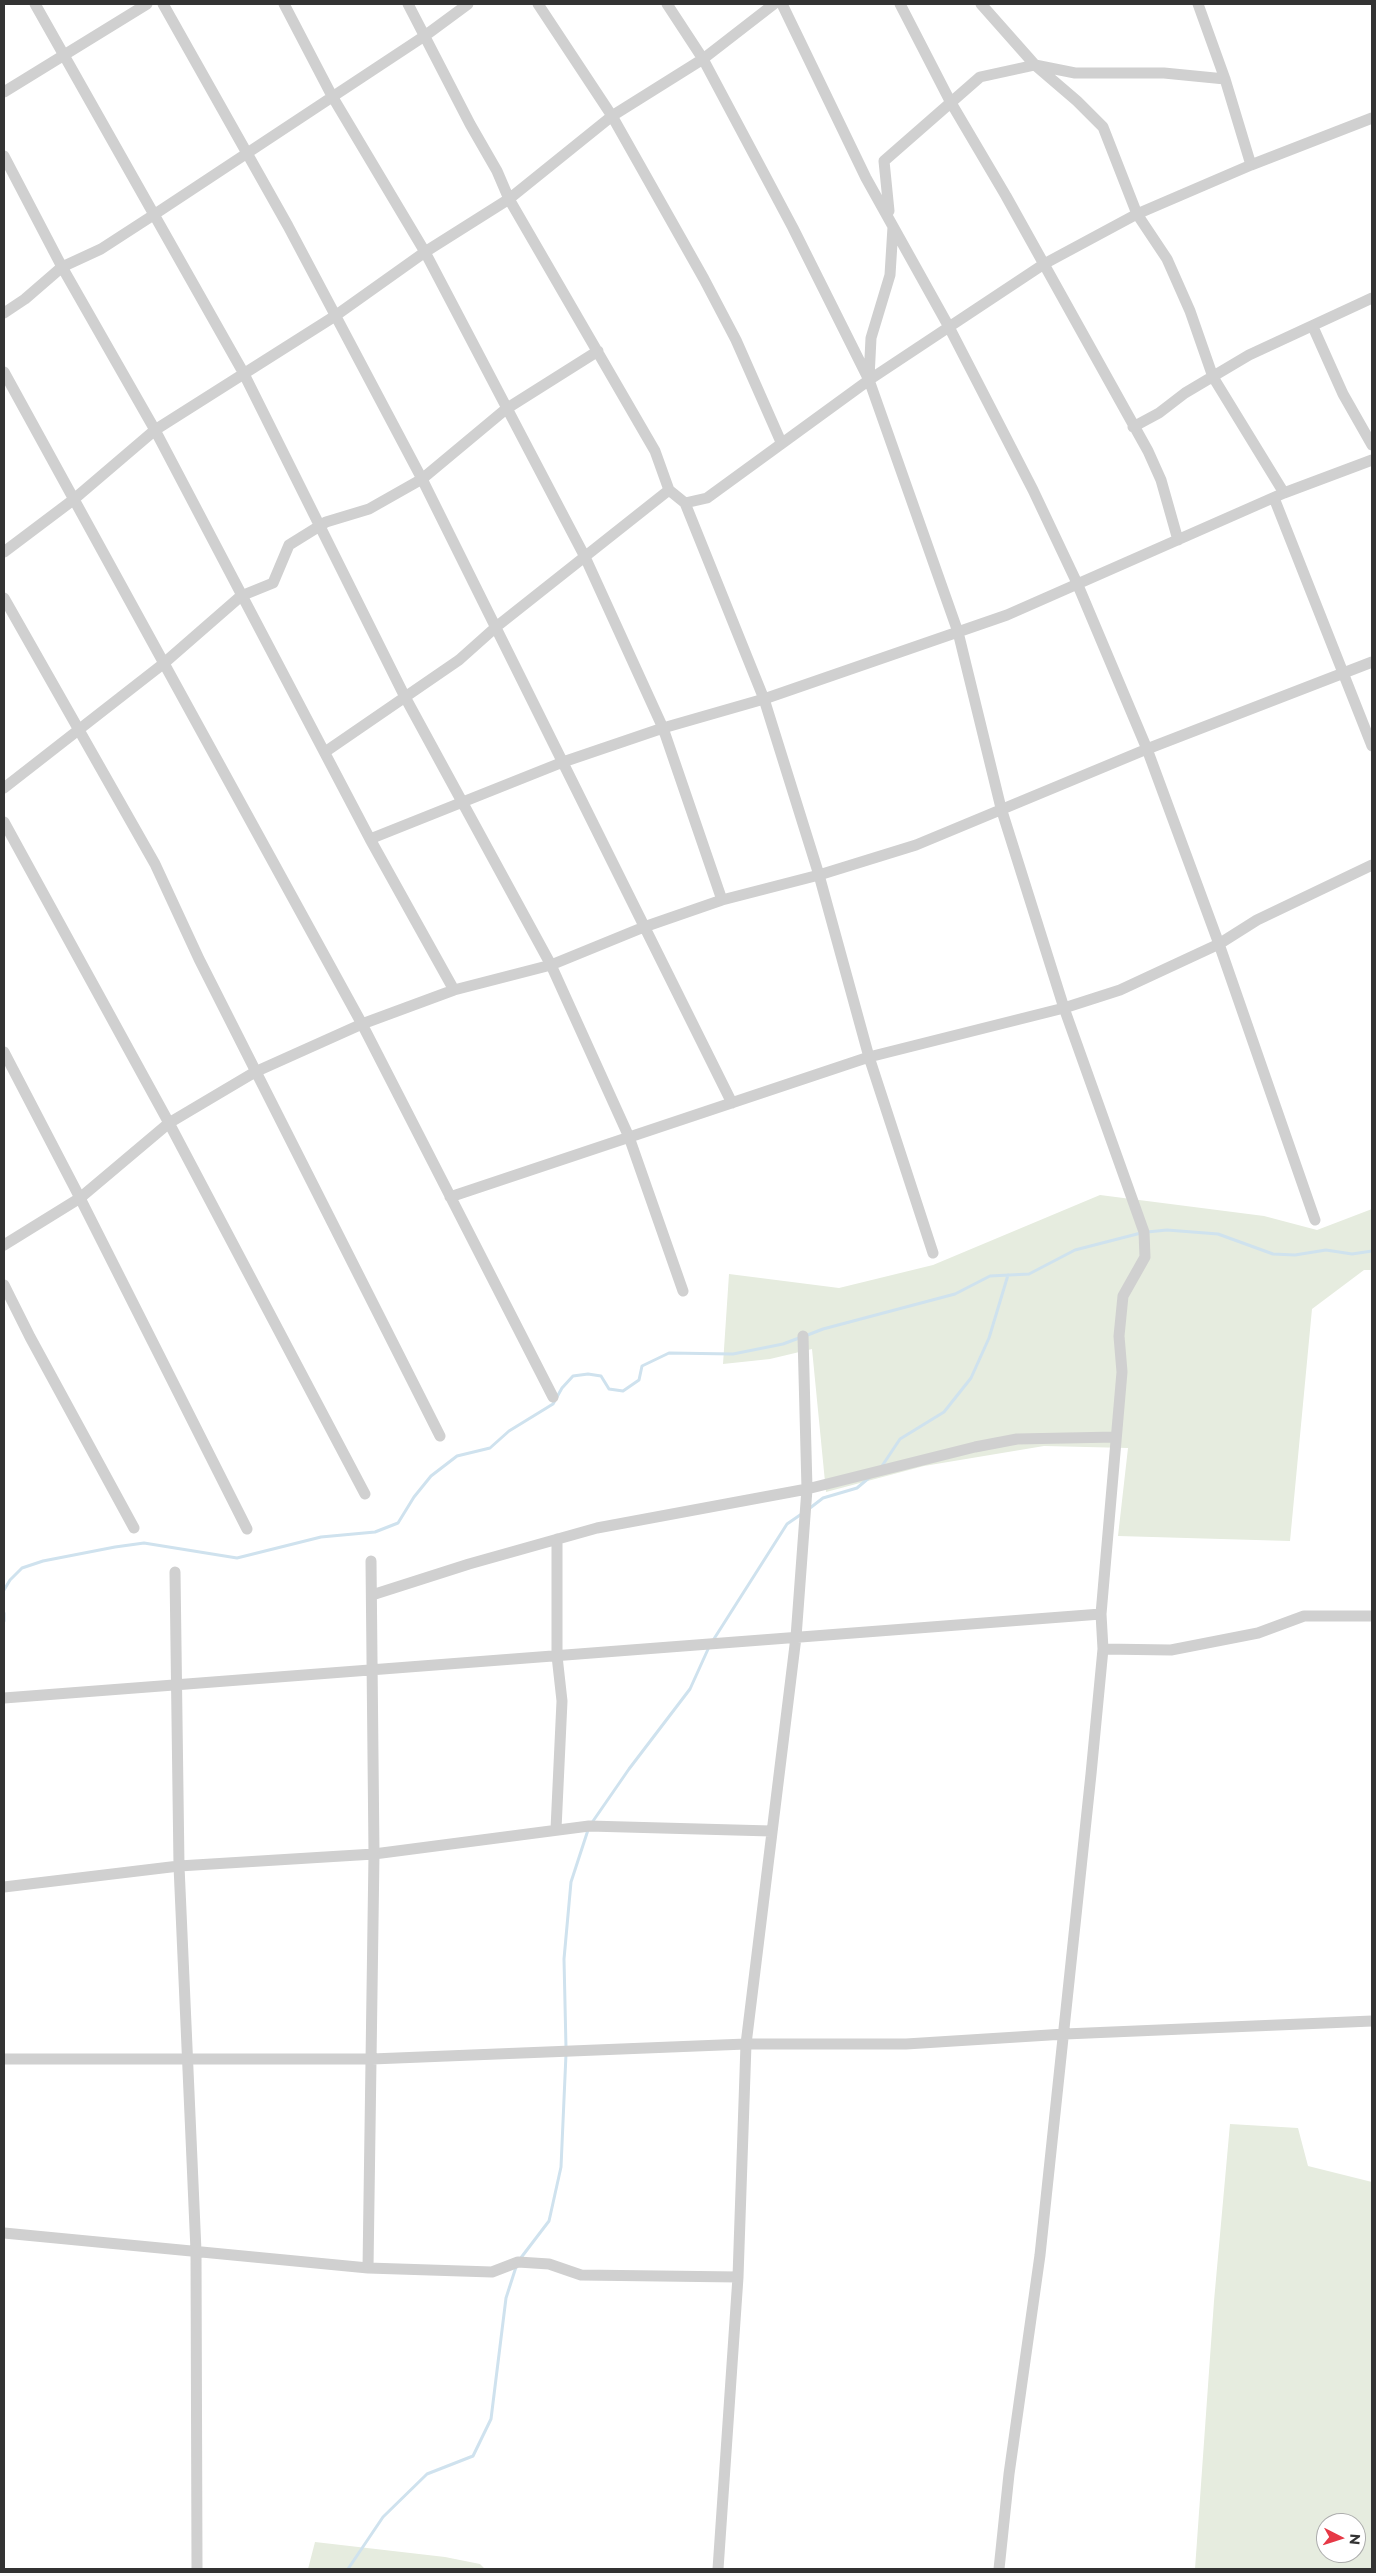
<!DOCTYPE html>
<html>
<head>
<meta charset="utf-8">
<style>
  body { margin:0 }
  #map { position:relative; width:1376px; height:2573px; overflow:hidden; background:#fff; font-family:Montserrat,sans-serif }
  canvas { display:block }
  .frame { position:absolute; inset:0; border:5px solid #333; pointer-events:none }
  .north { position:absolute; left:1316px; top:2513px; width:50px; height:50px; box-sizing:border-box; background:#fff; border:1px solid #adadad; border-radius:50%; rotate:95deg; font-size:14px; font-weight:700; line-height:20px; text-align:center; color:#333 }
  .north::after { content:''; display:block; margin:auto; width:18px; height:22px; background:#e63946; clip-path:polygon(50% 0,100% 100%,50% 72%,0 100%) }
</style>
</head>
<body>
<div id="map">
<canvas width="1376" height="2573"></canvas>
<div class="frame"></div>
<div class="north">N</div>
</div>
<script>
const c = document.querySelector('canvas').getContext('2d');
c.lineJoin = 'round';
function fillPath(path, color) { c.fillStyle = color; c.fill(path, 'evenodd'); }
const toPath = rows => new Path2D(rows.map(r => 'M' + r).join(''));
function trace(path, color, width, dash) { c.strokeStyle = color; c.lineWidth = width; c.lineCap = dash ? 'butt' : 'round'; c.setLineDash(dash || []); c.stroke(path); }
fillPath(toPath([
  [1100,1195,1264,1216,1317,1230,1372,1209,1372,1270,1364,1270,1312,1309,1290,1541,1118,1536,1128,1448,1044,1446,924,1466,826,1492,812,1349,770,1359,723,1364,729,1274,839,1288,933,1265],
  [1230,2124,1298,2128,1308,2166,1372,2182,1372,2569,1195,2569,1214,2301],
  [1326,2523,1356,2523,1356,2553,1326,2553],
  [315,2542,445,2557,480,2564,485,2569,308,2569]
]), '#e6ecdf');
trace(toPath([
  [1147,1232,1167,1230,1218,1234,1273,1254,1295,1255,1326,1250,1352,1254,1372,1251],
  [805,1336,823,1329,955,1294,990,1276,1029,1274,1075,1250,1141,1233],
  [882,1466,900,1439,944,1412,971,1378,989,1338,1008,1275],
  [810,1508,823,1498,857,1488,870,1477],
  [4,1590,10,1580,22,1568,43,1561,115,1547,144,1543,237,1558,321,1537,375,1532,398,1523,414,1497,431,1476,457,1456,490,1448,509,1431,553,1404,562,1388,573,1376,588,1374,601,1376,609,1389,623,1391,639,1380,642,1366,669,1353,733,1354,783,1344,799,1338],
  [4,1613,4,1621],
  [712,1642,787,1524,803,1513],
  [591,1824,629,1769,690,1689,709,1647],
  [566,2048,564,1959,571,1882,588,1830],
  [520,2259,549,2221,561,2167,566,2054],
  [348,2569,383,2517,427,2474,473,2456,491,2419,506,2298,516,2267]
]), '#cfe2ee', 3);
trace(toPath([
  [35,4,243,372,405,697,551,965,629,1137,683,1291],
  [163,4,288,226,422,479,732,1103],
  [284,4,332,96,425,252,585,557,663,728,722,900],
  [408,4,470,124,497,171,509,199,655,451,669,490,685,503,764,699,819,875,869,1057,933,1253],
  [538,4,612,116,704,279,736,340,781,442],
  [667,4,703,59,793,228,869,380,958,632,1001,808,1064,1008,1144,1232,1145,1257,1123,1296,1119,1336,1122,1372,1101,1614,1103,1649,1091,1774,1040,2255,1009,2474,999,2569],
  [782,4,866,178,949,327,1033,490,1077,583,1147,749,1219,944,1315,1220],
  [900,4,950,101,1006,196,1148,451,1161,480,1178,540],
  [981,4,1035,65,1077,101,1103,127,1137,214,1167,259,1190,311,1213,377,1284,493],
  [1198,4,1225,79,1251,165],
  [4,92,147,4],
  [4,156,62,267,155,430,370,839,454,990],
  [889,211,884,161,980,77,1035,65,1075,73,1164,73,1225,79],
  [4,313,25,299,62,267,101,249,155,214,426,35,468,4],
  [1313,327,1343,394,1372,445],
  [4,372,362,1024,553,1397],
  [869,378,871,338,890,275,893,227],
  [1133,427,1159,413,1185,393,1249,355,1372,298],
  [1274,498,1372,746],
  [685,503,707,498,869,380,1044,264,1137,214,1251,165,1372,118],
  [4,552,73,500,155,430,335,316,425,252,509,199,612,116,703,59,774,4],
  [4,598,155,864,199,959,440,1436],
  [325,752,459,660,496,627,669,490],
  [4,788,163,664,241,596,273,583,289,545,326,522,369,509,422,479,506,409,598,351],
  [4,822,169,1123,365,1494],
  [370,839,563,762,663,728,764,699,1007,615,1284,493,1372,460],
  [4,1052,80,1198,247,1529],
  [450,1197,869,1057,1064,1008,1120,990,1219,944,1257,920,1372,865],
  [4,1245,80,1198,169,1123,255,1072,362,1024,454,990,551,965,644,927,722,900,819,875,916,845,1147,749,1372,662],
  [4,1285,30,1337,134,1528],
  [175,1572,179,1866,196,2251,197,2569],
  [372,1595,469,1564,597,1528,807,1489,975,1447,1017,1439,1116,1437],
  [1103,1649,1171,1650,1258,1633,1304,1616,1372,1616],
  [4,1698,1101,1614],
  [556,1829,562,1701,557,1656,557,1539],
  [4,1887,179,1866,374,1854,589,1826,771,1831],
  [4,2059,372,2059,746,2044,906,2044,1065,2034,1372,2021],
  [4,2233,368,2268,492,2272,518,2262,549,2264,581,2275,738,2277],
  [368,2268,374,1854,371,1561],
  [718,2569,738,2277,746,2044,796,1637,807,1489,803,1336]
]), '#d0d0d0', 11);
</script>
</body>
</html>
